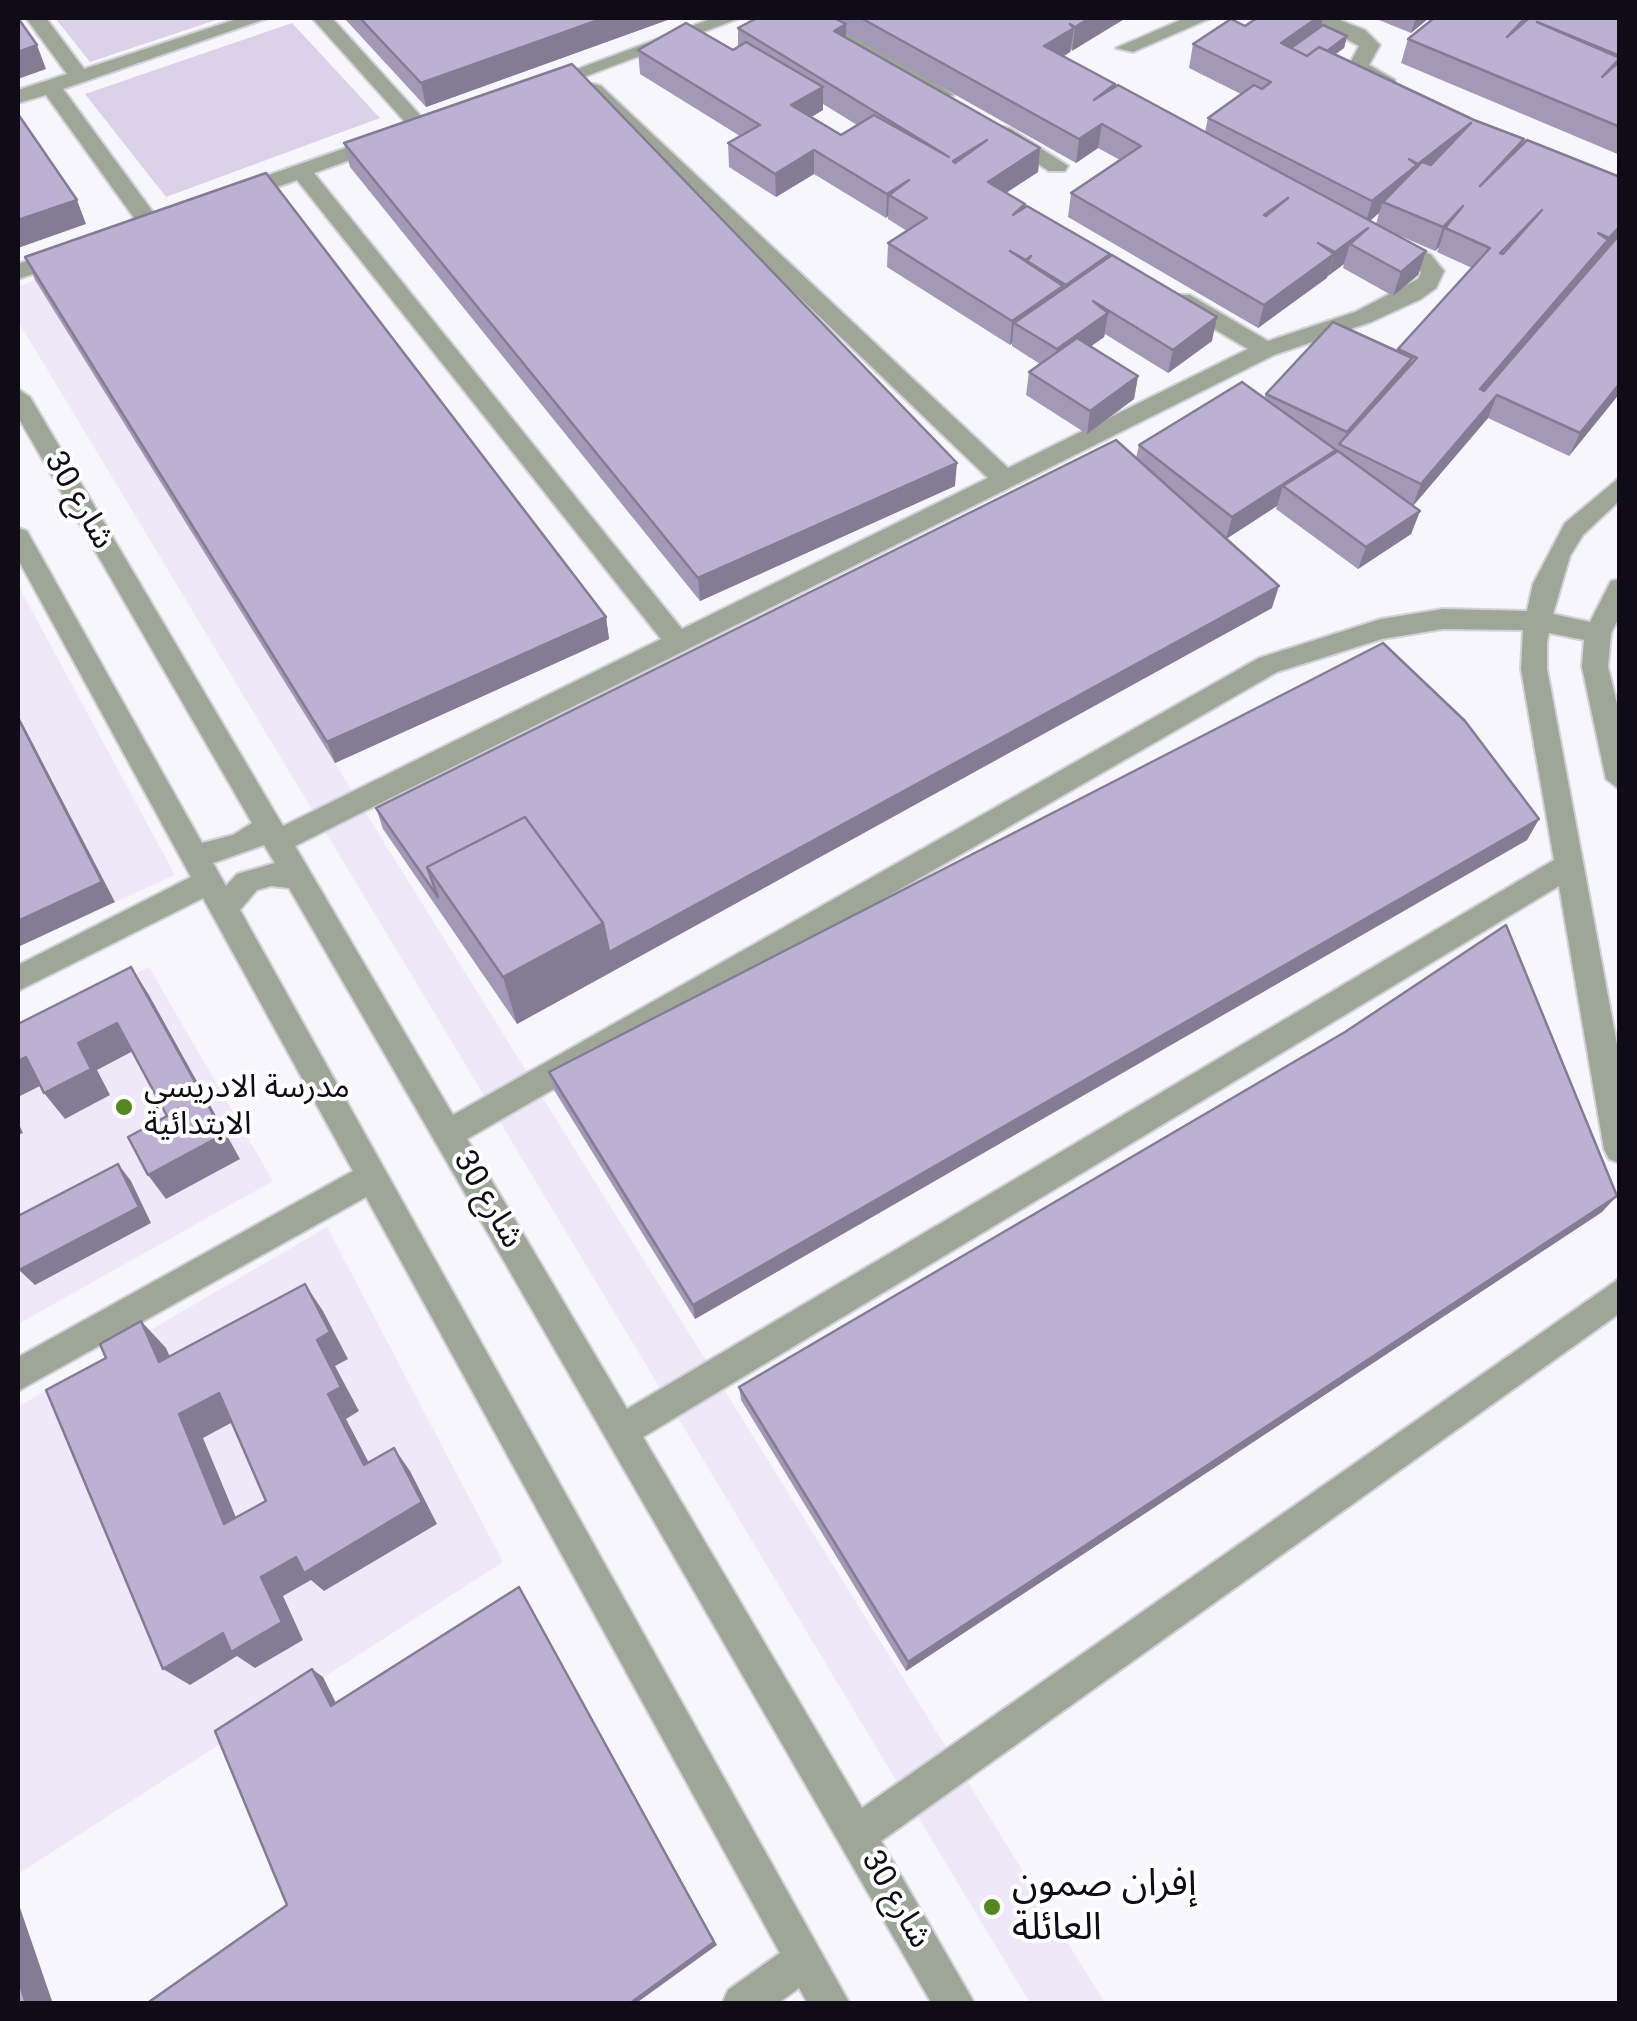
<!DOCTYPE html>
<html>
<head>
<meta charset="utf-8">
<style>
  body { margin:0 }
  #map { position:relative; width:1637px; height:2021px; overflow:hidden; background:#f8f6fd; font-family:Roboto,sans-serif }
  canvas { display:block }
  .frame { position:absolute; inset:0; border:20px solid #100c17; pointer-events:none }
</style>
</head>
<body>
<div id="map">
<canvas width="1637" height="2021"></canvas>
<div class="frame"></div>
</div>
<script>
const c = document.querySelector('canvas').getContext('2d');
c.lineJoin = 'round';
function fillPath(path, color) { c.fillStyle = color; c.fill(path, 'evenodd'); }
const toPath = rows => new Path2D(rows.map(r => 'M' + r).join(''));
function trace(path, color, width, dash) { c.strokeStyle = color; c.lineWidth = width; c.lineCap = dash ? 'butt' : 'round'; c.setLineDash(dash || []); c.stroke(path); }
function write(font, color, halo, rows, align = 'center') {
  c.font = font + ' Roboto,"Noto Sans Arabic",sans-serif'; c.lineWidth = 8; c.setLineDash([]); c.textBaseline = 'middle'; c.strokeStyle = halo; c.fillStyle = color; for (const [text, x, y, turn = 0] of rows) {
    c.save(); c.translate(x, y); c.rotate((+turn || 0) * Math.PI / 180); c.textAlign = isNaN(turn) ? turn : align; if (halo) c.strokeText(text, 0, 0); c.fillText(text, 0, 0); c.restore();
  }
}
fillPath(toPath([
  [35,280,1105,2003,1030,2003,18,321,18,287],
  [18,585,175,875,115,902,18,716],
  [149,967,273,1181,18,1324,18,1034],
  [327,1227,503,1562,18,1874,18,1407]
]), '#eee8f9');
fillPath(toPath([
  [55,18,222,18,90,62],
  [292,23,380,118,166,197,85,94]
]), '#dbd2ea');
const minor = toPath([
  [26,18,46,18,84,69,240,18,268,18,63,89,158,219,158,229,142,229,46,95,18,103,18,90,67,74,26,18],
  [312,18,332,18,428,124,428,132,414,132,312,18],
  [713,18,740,18,552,89,535,85,713,18],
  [809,18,832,18,954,95,937,99,809,18],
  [1185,18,1211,18,1133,52,1116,48,1185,18],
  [1309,18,1335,18,1365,30,1380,45,1369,65,1395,80,1395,88,1381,88,1351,71,1348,67,1359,46,1309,18],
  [594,84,601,86,1008,468,1248,349,1174,305,1174,295,1190,295,1268,341,1355,312,1418,279,1421,272,1381,247,1381,237,1397,237,1431,255,1444,271,1436,288,1421,299,1371,322,1274,355,295,846,453,1115,1259,658,1381,619,1443,609,1527,611,1533,584,1565,523,1620,477,1620,500,1583,535,1570,556,1553,614,1590,622,1611,581,1620,579,1620,616,1611,633,1608,667,1620,716,1620,790,1606,779,1582,667,1584,640,1549,633,1547,642,1547,669,1620,1061,1620,1163,1609,1159,1604,1149,1559,886,643,1437,862,1808,1620,1278,1620,1313,881,1841,975,2004,932,2004,289,888,271,886,257,890,240,910,850,2004,808,2004,799,1988,777,2004,722,2004,728,1990,780,1953,366,1197,18,1391,18,1357,353,1171,203,898,18,991,18,965,191,877,18,559,18,528,27,531,202,843,233,835,252,823,18,417,18,389,30,397,283,826,661,639,297,180,234,202,223,195,226,190,377,137,391,137,391,145,314,173,682,629,988,478,587,94,587,86,594,84],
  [1443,629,1523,630,1521,669,1554,860,627,1409,467,1139,1277,672,1382,639,1443,629],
  [264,845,275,863,237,874,226,886,213,863,264,845],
  [1004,127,1011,129,1068,166,1065,171,1049,171,997,137,994,133,1004,127],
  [68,247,76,249,76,259,18,279,18,264,68,247]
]);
trace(minor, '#d3d1d8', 4);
fillPath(minor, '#9ea698');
fillPath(toPath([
  [344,18,673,18,426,107],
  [757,18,1126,18,1071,50,1070,52,1064,56,1115,87,1205,132,1208,118,1241,94,1189,68,1193,44,1245,26,1321,26,1347,36,1344,48,1335,54,1522,144,1620,177,1620,393,1569,456,1488,418,1413,506,1420,511,1411,534,1358,569,1276,509,1277,506,1226,539,1272,608,517,1024,383,829,376,808,1136,458,1139,445,1264,398,1266,394,1398,352,1472,268,1437,252,1439,247,1435,251,1391,232,1426,251,1418,275,1393,296,1343,268,1344,264,1258,328,1068,217,1071,193,1120,160,1098,148,1076,163,846,33,846,38,1040,148,1038,172,1006,193,1025,204,1025,207,1110,254,1109,257,1212,341,1168,373,1105,334,1104,337,1091,346,1138,376,1134,399,1087,434,1026,395,1029,372,1040,364,1012,346,1012,343,1010,345,887,267,888,243,907,231,888,219,888,216,886,218,814,174,776,197,729,167,728,143,740,136,640,74,638,50,733,50,738,47,738,28],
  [823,104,857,125,841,135,811,117,823,110],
  [1379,213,1376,224,1370,221],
  [1374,18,1429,18,1411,33],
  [1434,18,1620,18,1620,155,1401,63,1408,39],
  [344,143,955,486,700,601,350,167],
  [25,257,606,617,609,639,335,763,35,280],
  [1539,819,1527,840,695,1319,554,1090,549,1072],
  [1602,1212,906,1671,741,1400,739,1387]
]), '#a398b5');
fillPath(toPath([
  [604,18,673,18,426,107,421,83],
  [1090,18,1126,18,1072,51,1075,27],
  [1317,18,1323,18,1318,36,1288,58,1281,43],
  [1416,18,1429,18,1411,33],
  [846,24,846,48,834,31],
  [1074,28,1070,52,1042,70,1044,46],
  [1347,36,1344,48,1303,78,1306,66],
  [37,45,46,69,18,79,18,52],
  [823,87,823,110,791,129,791,105],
  [1471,123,1411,187,1418,164],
  [1102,124,1098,148,1076,163,1079,139],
  [1040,148,1038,172,986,206,988,182],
  [814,150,814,174,776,197,775,174],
  [1417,165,1409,189,1383,202,1379,213,1365,225,1372,201],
  [909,180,889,195,888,216,886,218,887,194],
  [77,200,86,224,18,248,18,220],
  [1463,206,1445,228,1439,247,1435,251,1443,227],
  [1620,226,1620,238,1599,262,1609,238],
  [1368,228,1350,244,1344,264,1328,276,1335,252],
  [1608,240,1598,264,1470,412,1480,389],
  [1426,251,1418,275,1393,296,1401,272],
  [1110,254,1106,277,1063,308,1066,285],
  [1334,254,1327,278,1258,328,1264,305],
  [1063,286,1060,309,1014,323,1012,343,1010,345,1012,321],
  [1108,313,1104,337,1054,373,1057,349],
  [1217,317,1212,341,1168,373,1173,350],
  [1412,358,1404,382,1342,446,1347,432],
  [1138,376,1134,399,1087,434,1090,411],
  [1620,383,1620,393,1569,456,1580,433],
  [1497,395,1488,418,1412,507,1421,484],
  [1336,450,1329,473,1283,486,1277,506,1226,539,1232,517],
  [957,463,955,486,700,601,698,578],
  [1420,511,1411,534,1358,569,1366,547],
  [1279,586,1272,608,517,1024,503,977,603,923],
  [606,617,609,639,335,763,327,742],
  [18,715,115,902,18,947],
  [1539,819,1527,840,695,1319,693,1305],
  [131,967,149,995,240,1159,166,1199,148,1175,224,1134],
  [117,1023,135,1050,97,1070,110,1095,65,1119,44,1093,78,1043],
  [26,1057,46,1083,18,1097,18,1061],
  [18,1122,23,1133,18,1135],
  [118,1164,131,1181,151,1223,35,1285,19,1270],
  [1617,1196,1602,1212,906,1671,908,1662],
  [305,1284,323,1311,348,1359,335,1366,359,1411,346,1419,382,1488,364,1465,328,1394],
  [141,1321,166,1348,184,1388,159,1362],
  [219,1393,242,1417,203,1438,247,1544,224,1524,179,1414],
  [394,1448,410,1471,437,1524,324,1591,311,1580,283,1596,303,1640,255,1668,237,1656,190,1685,163,1669],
  [519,1587,717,1945,635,2004,629,2004],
  [312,1669,323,1677,341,1713,331,1706],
  [18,1902,53,2004,26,2004,18,1978]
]), '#847c94');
const building = toPath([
  [18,18,37,45,18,52,18,18],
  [360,18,604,18,421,83,360,18],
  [757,18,834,18,846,24,834,31,1040,148,988,182,1025,204,1013,215,1027,206,1110,254,1066,285,1027,261,1031,256,1026,260,1010,251,1063,286,1012,321,888,243,927,218,889,195,909,180,887,194,814,150,775,174,728,143,760,125,638,50,686,23,733,50,746,42,823,87,791,105,841,135,874,115,949,157,738,28,757,18],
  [987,140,955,163,953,161,987,140],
  [861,18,1090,18,1075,27,1070,24,1074,28,1044,46,1115,84,1094,100,1118,85,1426,251,1401,272,1350,244,1368,228,1335,252,1318,243,1334,254,1264,305,1071,193,1141,146,1102,124,1079,139,861,18],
  [1288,198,1266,216,1264,215,1288,198],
  [1257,18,1317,18,1281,43,1307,56,1319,47,1474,120,1524,139,1480,186,1527,140,1620,177,1620,226,1609,238,1598,233,1608,240,1480,389,1484,391,1620,234,1620,383,1580,433,1497,395,1421,484,1339,444,1417,358,1398,349,1490,248,1445,228,1463,206,1443,227,1383,202,1422,162,1431,165,1471,123,1418,164,1409,159,1417,165,1372,201,1208,118,1254,85,1262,89,1271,82,1193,44,1231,19,1245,26,1257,18],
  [1542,210,1503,254,1500,253,1542,210],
  [1434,18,1521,18,1524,19,1507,37,1528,19,1525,18,1620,18,1620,56,1537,22,1620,58,1602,77,1620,61,1620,127,1408,39,1434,18],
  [1323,25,1347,36,1327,51,1319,47,1307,56,1291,48,1323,25],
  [572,64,957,463,698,578,344,143,572,64],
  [18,114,77,200,18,220,18,114],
  [266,173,606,617,327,742,25,257,266,173],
  [1112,255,1217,317,1173,350,1093,301,1108,313,1057,349,1014,323,1112,255],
  [1333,322,1412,358,1347,432,1266,394,1333,322],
  [1077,338,1138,376,1090,411,1029,372,1077,338],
  [1242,382,1336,450,1232,517,1139,445,1242,382],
  [1116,440,1279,586,609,952,603,923,525,817,427,867,438,897,376,808,1116,440],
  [1338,451,1420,511,1366,547,1283,486,1338,451],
  [1383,643,1465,721,1539,819,693,1305,549,1072,1383,643],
  [18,718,102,882,18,921,18,718],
  [525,817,603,923,503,977,427,867,525,817],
  [1506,925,1617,1196,908,1662,739,1387,1345,1032,1506,925],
  [131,967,224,1134,148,1175,128,1137,167,1116,117,1023,78,1043,91,1069,44,1093,26,1057,18,1061,18,1024,131,967],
  [118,1164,139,1207,19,1270,18,1266,18,1216,118,1164],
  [305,1284,330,1332,317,1340,341,1387,328,1394,364,1465,394,1448,422,1502,304,1573,296,1557,261,1577,282,1622,231,1652,223,1633,163,1669,46,1390,106,1358,100,1344,141,1321,159,1362,305,1284],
  [219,1393,266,1501,224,1524,179,1414,219,1393],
  [519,1587,714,1942,629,2004,146,2004,287,1905,215,1731,312,1669,331,1706,519,1587],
  [18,1978,26,2004,18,2004,18,1978]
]);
fillPath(building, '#bdb1d3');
trace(building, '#847c94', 2.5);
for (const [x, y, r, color] of [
  [124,1107,10,"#538820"],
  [992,1907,10,"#538820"]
]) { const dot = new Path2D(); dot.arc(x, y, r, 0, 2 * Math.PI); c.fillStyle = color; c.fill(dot); trace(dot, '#fff', 4); }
write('32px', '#100c17', '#fff', [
  ["شارع 30",78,501,60],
  ["شارع 30",487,1200,60],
  ["شارع 30",895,1900,60]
]);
write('32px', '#100c17', '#fff', [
  ["مدرسة الادريسي",144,1089],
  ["الابتدائية",144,1126]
], 'left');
write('38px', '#100c17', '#fff', [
  ["إفران صمون",1012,1885],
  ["العائلة",1012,1929]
], 'left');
</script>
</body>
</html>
